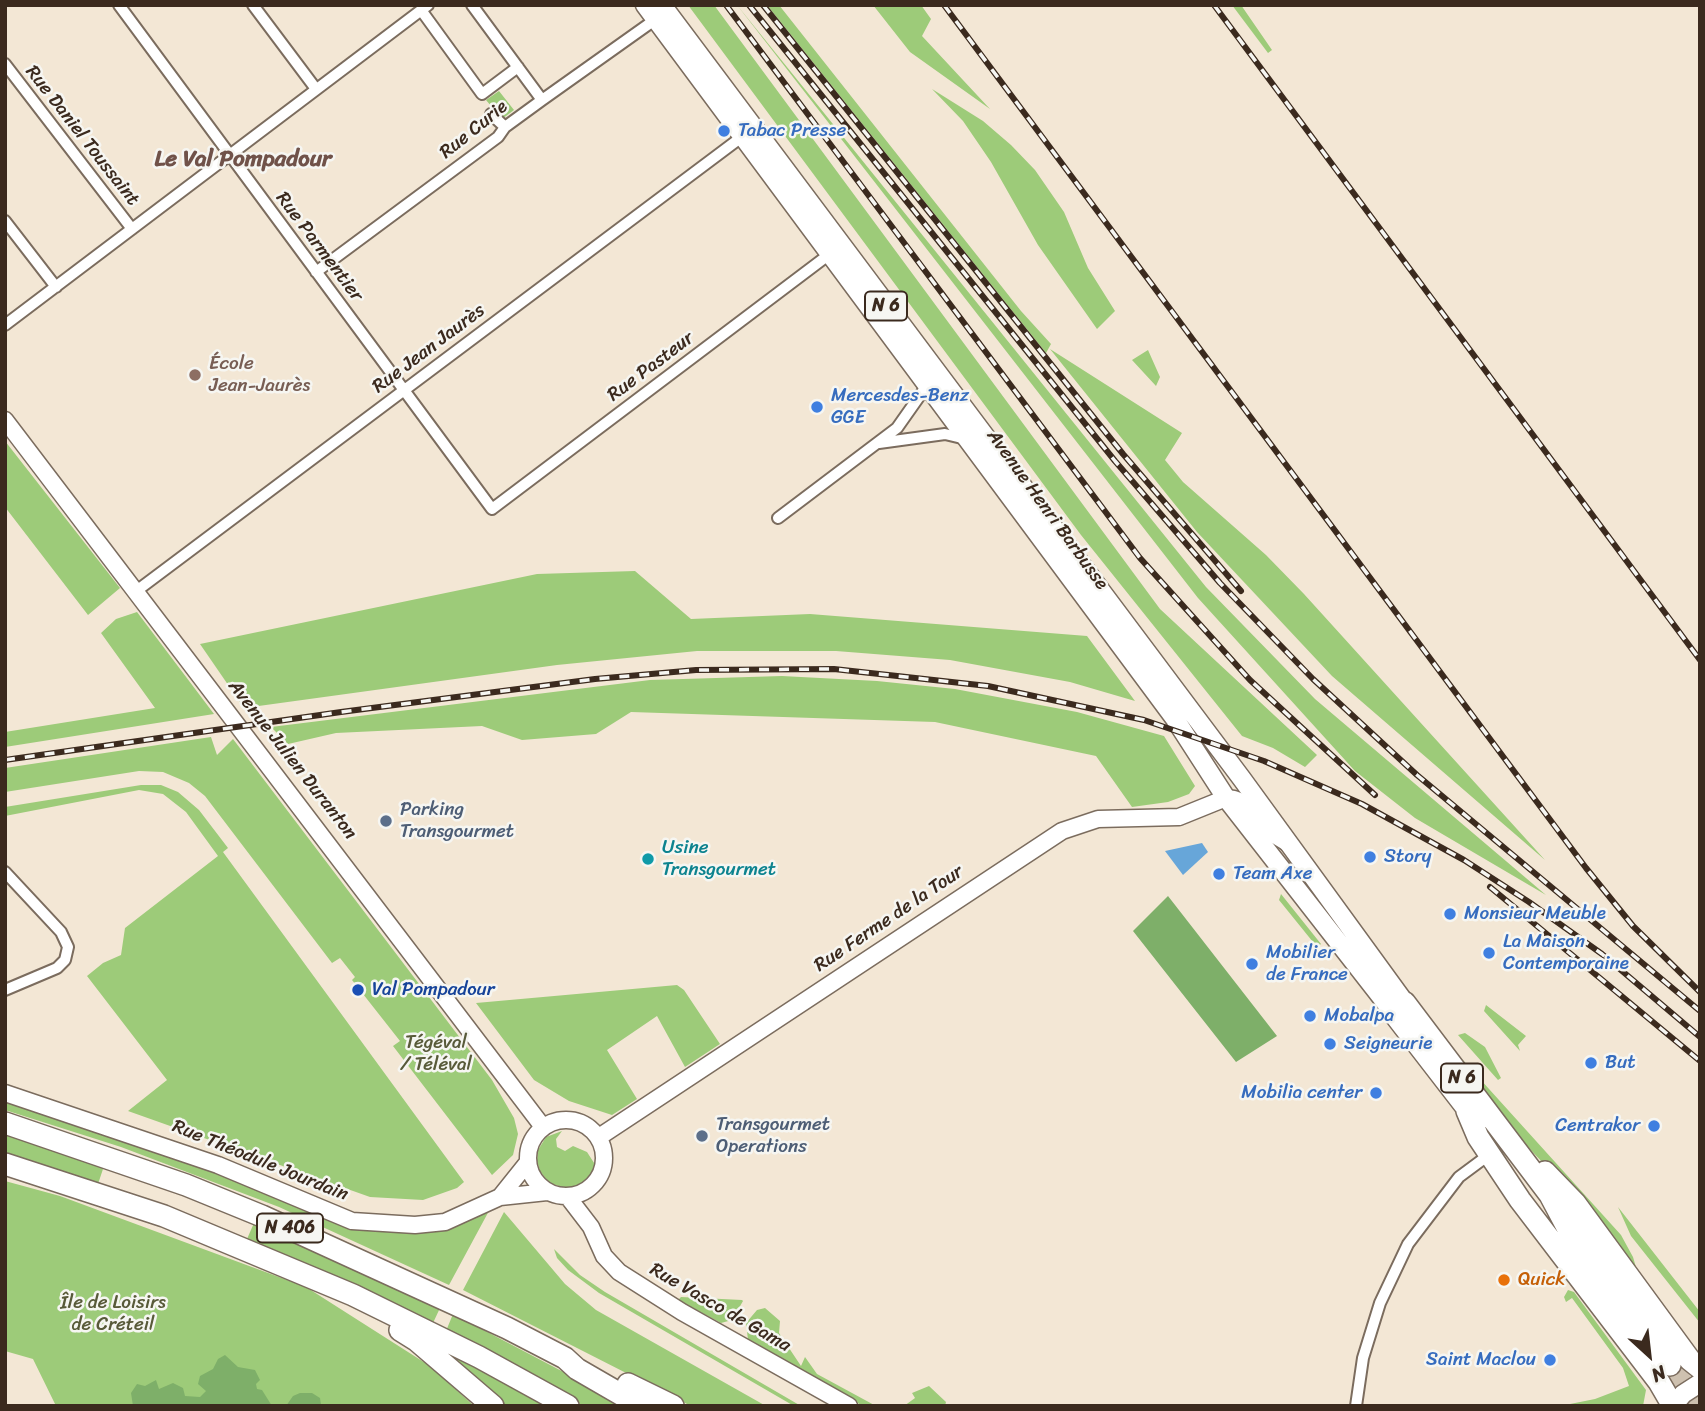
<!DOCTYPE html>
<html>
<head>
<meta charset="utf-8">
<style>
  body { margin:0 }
  #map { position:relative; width:1705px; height:1411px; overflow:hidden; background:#f3e7d5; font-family:Sriracha,sans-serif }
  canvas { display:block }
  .frame { position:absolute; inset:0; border:7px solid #3b2a1e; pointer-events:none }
  .north { position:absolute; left:1614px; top:1320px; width:70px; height:70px; -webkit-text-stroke:5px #f6f6f2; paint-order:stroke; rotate:153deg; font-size:19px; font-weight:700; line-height:28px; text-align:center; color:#3b2a1e }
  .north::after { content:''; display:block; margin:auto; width:24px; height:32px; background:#3b2a1e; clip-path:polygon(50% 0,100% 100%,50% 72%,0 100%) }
</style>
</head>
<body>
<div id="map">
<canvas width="1705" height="1411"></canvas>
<div class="frame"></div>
<div class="north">N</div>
</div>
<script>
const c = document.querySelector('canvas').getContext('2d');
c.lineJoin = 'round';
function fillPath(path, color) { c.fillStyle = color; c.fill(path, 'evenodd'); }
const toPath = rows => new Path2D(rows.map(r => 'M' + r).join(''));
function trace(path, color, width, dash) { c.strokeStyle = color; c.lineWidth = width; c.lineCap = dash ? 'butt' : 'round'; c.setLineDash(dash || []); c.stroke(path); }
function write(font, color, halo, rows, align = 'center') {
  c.font = font + ' Sriracha,sans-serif'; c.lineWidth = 5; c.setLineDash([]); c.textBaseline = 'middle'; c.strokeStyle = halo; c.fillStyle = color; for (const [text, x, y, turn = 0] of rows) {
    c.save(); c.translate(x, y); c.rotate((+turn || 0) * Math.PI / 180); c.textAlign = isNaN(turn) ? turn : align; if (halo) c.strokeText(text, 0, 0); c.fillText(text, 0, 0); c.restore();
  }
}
fillPath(toPath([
  [688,5,714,5,1160,609,1317,755,1305,767,1273,748,1242,736,1081,535],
  [737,5,1206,587,1315,699,1546,895,1415,818,1355,771,1198,598],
  [767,5,779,5,1021,311,1051,344,1046,353],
  [873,5,921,5,931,19,922,36,990,109,910,52],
  [1232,5,1241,5,1272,50,1268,53],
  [932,89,983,121,1011,145,1035,170,1064,212,1088,268,1115,311,1097,329,1038,245,991,162,963,121],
  [499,91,514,110,502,119,486,100],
  [1050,349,1182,433,1165,460,1183,482,1266,555,1304,594,1545,860,1332,676,1197,532],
  [1148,350,1160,377,1156,386,1132,360],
  [5,441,120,588,88,615,5,507],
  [635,571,691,619,810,614,1087,636,1135,701,1070,682,950,660,836,651,697,651,557,665,244,708,200,644,537,574],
  [137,612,214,714,5,747,5,732,155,708,101,633,116,619],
  [782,676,877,681,955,689,1077,712,1164,736,1195,786,1189,794,1168,802,1132,807,1096,756,935,722,631,712,596,734,522,740,482,726,336,733,288,744,271,727,650,680],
  [211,737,217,755,233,739,492,1080,514,1118,518,1134,513,1155,492,1175,393,1046,400,1041,352,980,355,977,340,958,332,963,205,796,189,783,163,772,139,771,5,792,5,768],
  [141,785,161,785,178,792,199,810,228,848,223,852,464,1182,457,1188,423,1200,370,1197,128,1111,167,1080,87,976,103,963,121,955,125,928,218,856,186,812,163,794,139,790,5,816,5,807],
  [1281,894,1321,944,1317,947,1279,900],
  [677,985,684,990,720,1044,685,1067,657,1016,607,1050,637,1099,612,1115,569,1101,534,1080,476,1003],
  [1486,1005,1526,1036,1518,1045,1520,1051,1484,1011],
  [1465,1033,1485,1047,1501,1078,1498,1080,1458,1035],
  [1461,1058,1621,1235,1633,1257,1640,1281,1580,1202,1526,1145],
  [5,1099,200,1166,337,1223,365,1229,490,1209,449,1285,279,1207,121,1147,5,1110],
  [562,1131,556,1139,557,1147,565,1151,573,1146,587,1152,596,1166,586,1182,569,1189,549,1183,540,1171,537,1161,538,1150,546,1137],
  [5,1134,104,1166,98,1184,5,1154],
  [5,1181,60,1196,306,1287,430,1366,474,1406,56,1406,33,1359,5,1351],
  [1618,1207,1700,1312,1700,1323,1631,1236],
  [504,1212,565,1284,596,1310,766,1406,691,1406,463,1290],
  [254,1223,440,1308,433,1323,247,1239],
  [554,1249,580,1275,605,1292,801,1406,794,1406,599,1293,568,1270,557,1258],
  [1568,1290,1574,1292,1646,1390,1643,1406,1560,1406,1595,1399,1629,1386,1623,1368,1572,1298,1566,1302,1564,1297],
  [681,1297,742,1300,743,1301,732,1320,721,1323,678,1300],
  [765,1308,780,1321,779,1333,801,1366,805,1357,817,1374,876,1406,863,1406,748,1340,746,1323,757,1310],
  [453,1314,594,1388,622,1406,584,1406,446,1331],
  [439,1343,545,1406,504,1406],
  [929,1386,946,1402,945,1406,904,1406,915,1398,912,1393]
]), '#9dcb79');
fillPath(toPath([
  [1168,896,1277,1036,1236,1062,1133,931],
  [225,1355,238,1367,255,1370,260,1380,256,1384,257,1389,262,1390,272,1406,133,1406,131,1393,137,1384,145,1386,156,1380,159,1389,173,1383,183,1388,185,1396,200,1397,206,1391,198,1384,200,1376,213,1369,218,1359],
  [300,1393,312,1393,320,1398,321,1405,286,1406,293,1396]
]), '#7eaf69');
fillPath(toPath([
  [1202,843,1208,852,1183,875,1165,851]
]), '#67a6d9');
trace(toPath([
  [1670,1365,1698,1406]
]), '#cec1b0', 21, [21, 10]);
const street = toPath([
  [119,5,492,509,831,253],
  [253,5,316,89],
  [472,5,542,100],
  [421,10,482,94,518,67],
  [5,64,132,229],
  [491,114,505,127],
  [5,221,56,287],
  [316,272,498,137,505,127,542,100,656,19],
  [5,325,428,5],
  [879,443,945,434,966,439],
  [778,518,897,428,928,384],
  [135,592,743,136],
  [5,872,61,932,68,947,65,960,57,968,5,990],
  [1356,1406,1363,1358,1380,1303,1408,1244,1459,1177,1490,1154]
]);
const secondary = toPath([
  [5,420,543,1127],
  [5,1093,218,1165,352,1221,415,1225,445,1222,500,1197,547,1192],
  '528 1158a38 38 0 1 1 76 0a38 38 0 1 1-76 0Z',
  [599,1137,1062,831,1098,819,1179,817,1226,798,1234,799,1242,802,1263,828,1289,844],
  [500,1197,528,1162],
  [568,1197,591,1227,604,1256,619,1272,682,1312,849,1406]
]);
const primary = toPath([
  [645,5,1175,719,1226,798,1389,1007],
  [662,5,1242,779,1405,1003],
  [1673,1406,1683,1394,1700,1383]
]);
const highway = toPath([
  [1405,1003,1550,1195,1568,1229,1670,1365],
  [1389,1007,1477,1121],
  [1467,1111,1478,1137,1520,1200,1659,1382,1673,1406],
  [5,1123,186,1185,262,1216,507,1328,565,1358,577,1369,641,1406],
  [5,1164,164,1216,353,1295,479,1357,568,1406],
  [1545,1172,1575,1203,1690,1360,1700,1368],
  [400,1330,416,1340,493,1406],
  [628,1384,673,1406]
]);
trace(street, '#7b6c5e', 14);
trace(secondary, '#7b6c5e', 19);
trace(primary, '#7b6c5e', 21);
trace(highway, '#7b6c5e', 24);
trace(street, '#fff', 10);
trace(secondary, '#fff', 16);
trace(primary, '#fff', 18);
trace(highway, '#fff', 21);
const rail = toPath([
  [726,5,1140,558,1250,680,1375,795],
  [749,5,1115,461,1220,583,1313,679,1417,775,1700,1011],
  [763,5,1123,454,1241,591],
  [944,5,1586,868,1633,926,1700,992],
  [1214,5,1700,660],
  [5,760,341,712,595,679,696,670,834,669,988,686,1144,720,1264,761,1362,804,1464,860,1529,902,1602,954,1700,1037],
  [1490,887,1700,1061]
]);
trace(rail, '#3b2a1e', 6);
trace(rail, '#f6f6f2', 3.5, [10]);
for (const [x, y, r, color] of [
  [724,131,7,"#3f7fe0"],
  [195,375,7,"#8d6e63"],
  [817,407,7,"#3f7fe0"],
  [386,821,7,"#5c6f8a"],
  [1370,857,7,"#3f7fe0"],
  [648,859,7,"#0f9aa8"],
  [1219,874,7,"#3f7fe0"],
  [1450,914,7,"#3f7fe0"],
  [1489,953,7,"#3f7fe0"],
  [1252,964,7,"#3f7fe0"],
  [358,990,7,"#1a4fb4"],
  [1310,1016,7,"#3f7fe0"],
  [1330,1044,7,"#3f7fe0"],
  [1591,1063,7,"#3f7fe0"],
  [1376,1093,7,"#3f7fe0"],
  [1654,1126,7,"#3f7fe0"],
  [702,1136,7,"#5c6f8a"],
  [1504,1280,7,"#e8710a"],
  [1550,1360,7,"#3f7fe0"]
]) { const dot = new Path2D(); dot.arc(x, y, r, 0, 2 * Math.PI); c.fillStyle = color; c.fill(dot); trace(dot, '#f6f6f2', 2.5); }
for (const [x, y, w] of [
  [886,306,42],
  [1462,1078,42],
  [290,1228,66]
]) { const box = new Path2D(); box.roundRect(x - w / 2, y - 14.5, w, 29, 5); c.fillStyle = '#f6f6f2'; c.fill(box); trace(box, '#3b2a1e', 2); }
write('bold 18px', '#3b2a1e', null, [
  ["N 6",886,306],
  ["N 6",1462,1078],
  ["N 406",290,1228]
]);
write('19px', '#3b2a1e', '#f6f6f2', [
  ["Rue Curie",474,130,-39],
  ["Rue Daniel Toussaint",82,136,52],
  ["Rue Parmentier",319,247,53],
  ["Rue Jean Jaurès",429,349,-37],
  ["Rue Pasteur",651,367,-37],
  ["Avenue Henri Barbusse",1047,510,54],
  ["Avenue Julien Duranton",292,760,52],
  ["Rue Ferme de la Tour",889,919,-34],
  ["Rue Théodule Jourdain",260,1161,22],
  ["Rue Vasco de Gama",720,1308,30]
]);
write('19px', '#366cbe', '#f6f6f2', [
  ["Tabac Presse",738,131],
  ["Mercesdes-Benz",831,396],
  ["GGE",831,418],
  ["Story",1384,857],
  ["Team Axe",1233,874],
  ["Monsieur Meuble",1464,914],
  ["La Maison",1503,942],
  ["Contemporaine",1503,964],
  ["Mobilier",1266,953],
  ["de France",1266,975],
  ["Mobalpa",1324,1016],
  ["Seigneurie",1344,1044],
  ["But",1605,1063],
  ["Mobilia center",1362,1093,"right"],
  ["Centrakor",1640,1126,"right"],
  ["Saint Maclou",1536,1360,"right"]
], 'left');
write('19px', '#785e54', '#f6f6f2', [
  ["École",209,364],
  ["Jean-Jaurès",209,386]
], 'left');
write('19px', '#4e5e75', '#f6f6f2', [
  ["Parking",400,810],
  ["Transgourmet",400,832],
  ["Transgourmet",716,1125],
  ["Operations",716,1147]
], 'left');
write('19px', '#0d838f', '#f6f6f2', [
  ["Usine",662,848],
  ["Transgourmet",662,870]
], 'left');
write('19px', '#164399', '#f6f6f2', [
  ["Val Pompadour",372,990]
], 'left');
write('19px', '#585a39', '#f6f6f2', [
  ["Tégéval",436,1043],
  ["/ Téléval",436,1065],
  ["Île de Loisirs",113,1303],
  ["de Créteil",113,1325]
]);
write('19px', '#c56008', '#f6f6f2', [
  ["Quick",1518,1280]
], 'left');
write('bold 23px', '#705249', '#f6f6f2', [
  ["Le Val Pompadour",243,160]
]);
</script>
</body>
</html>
